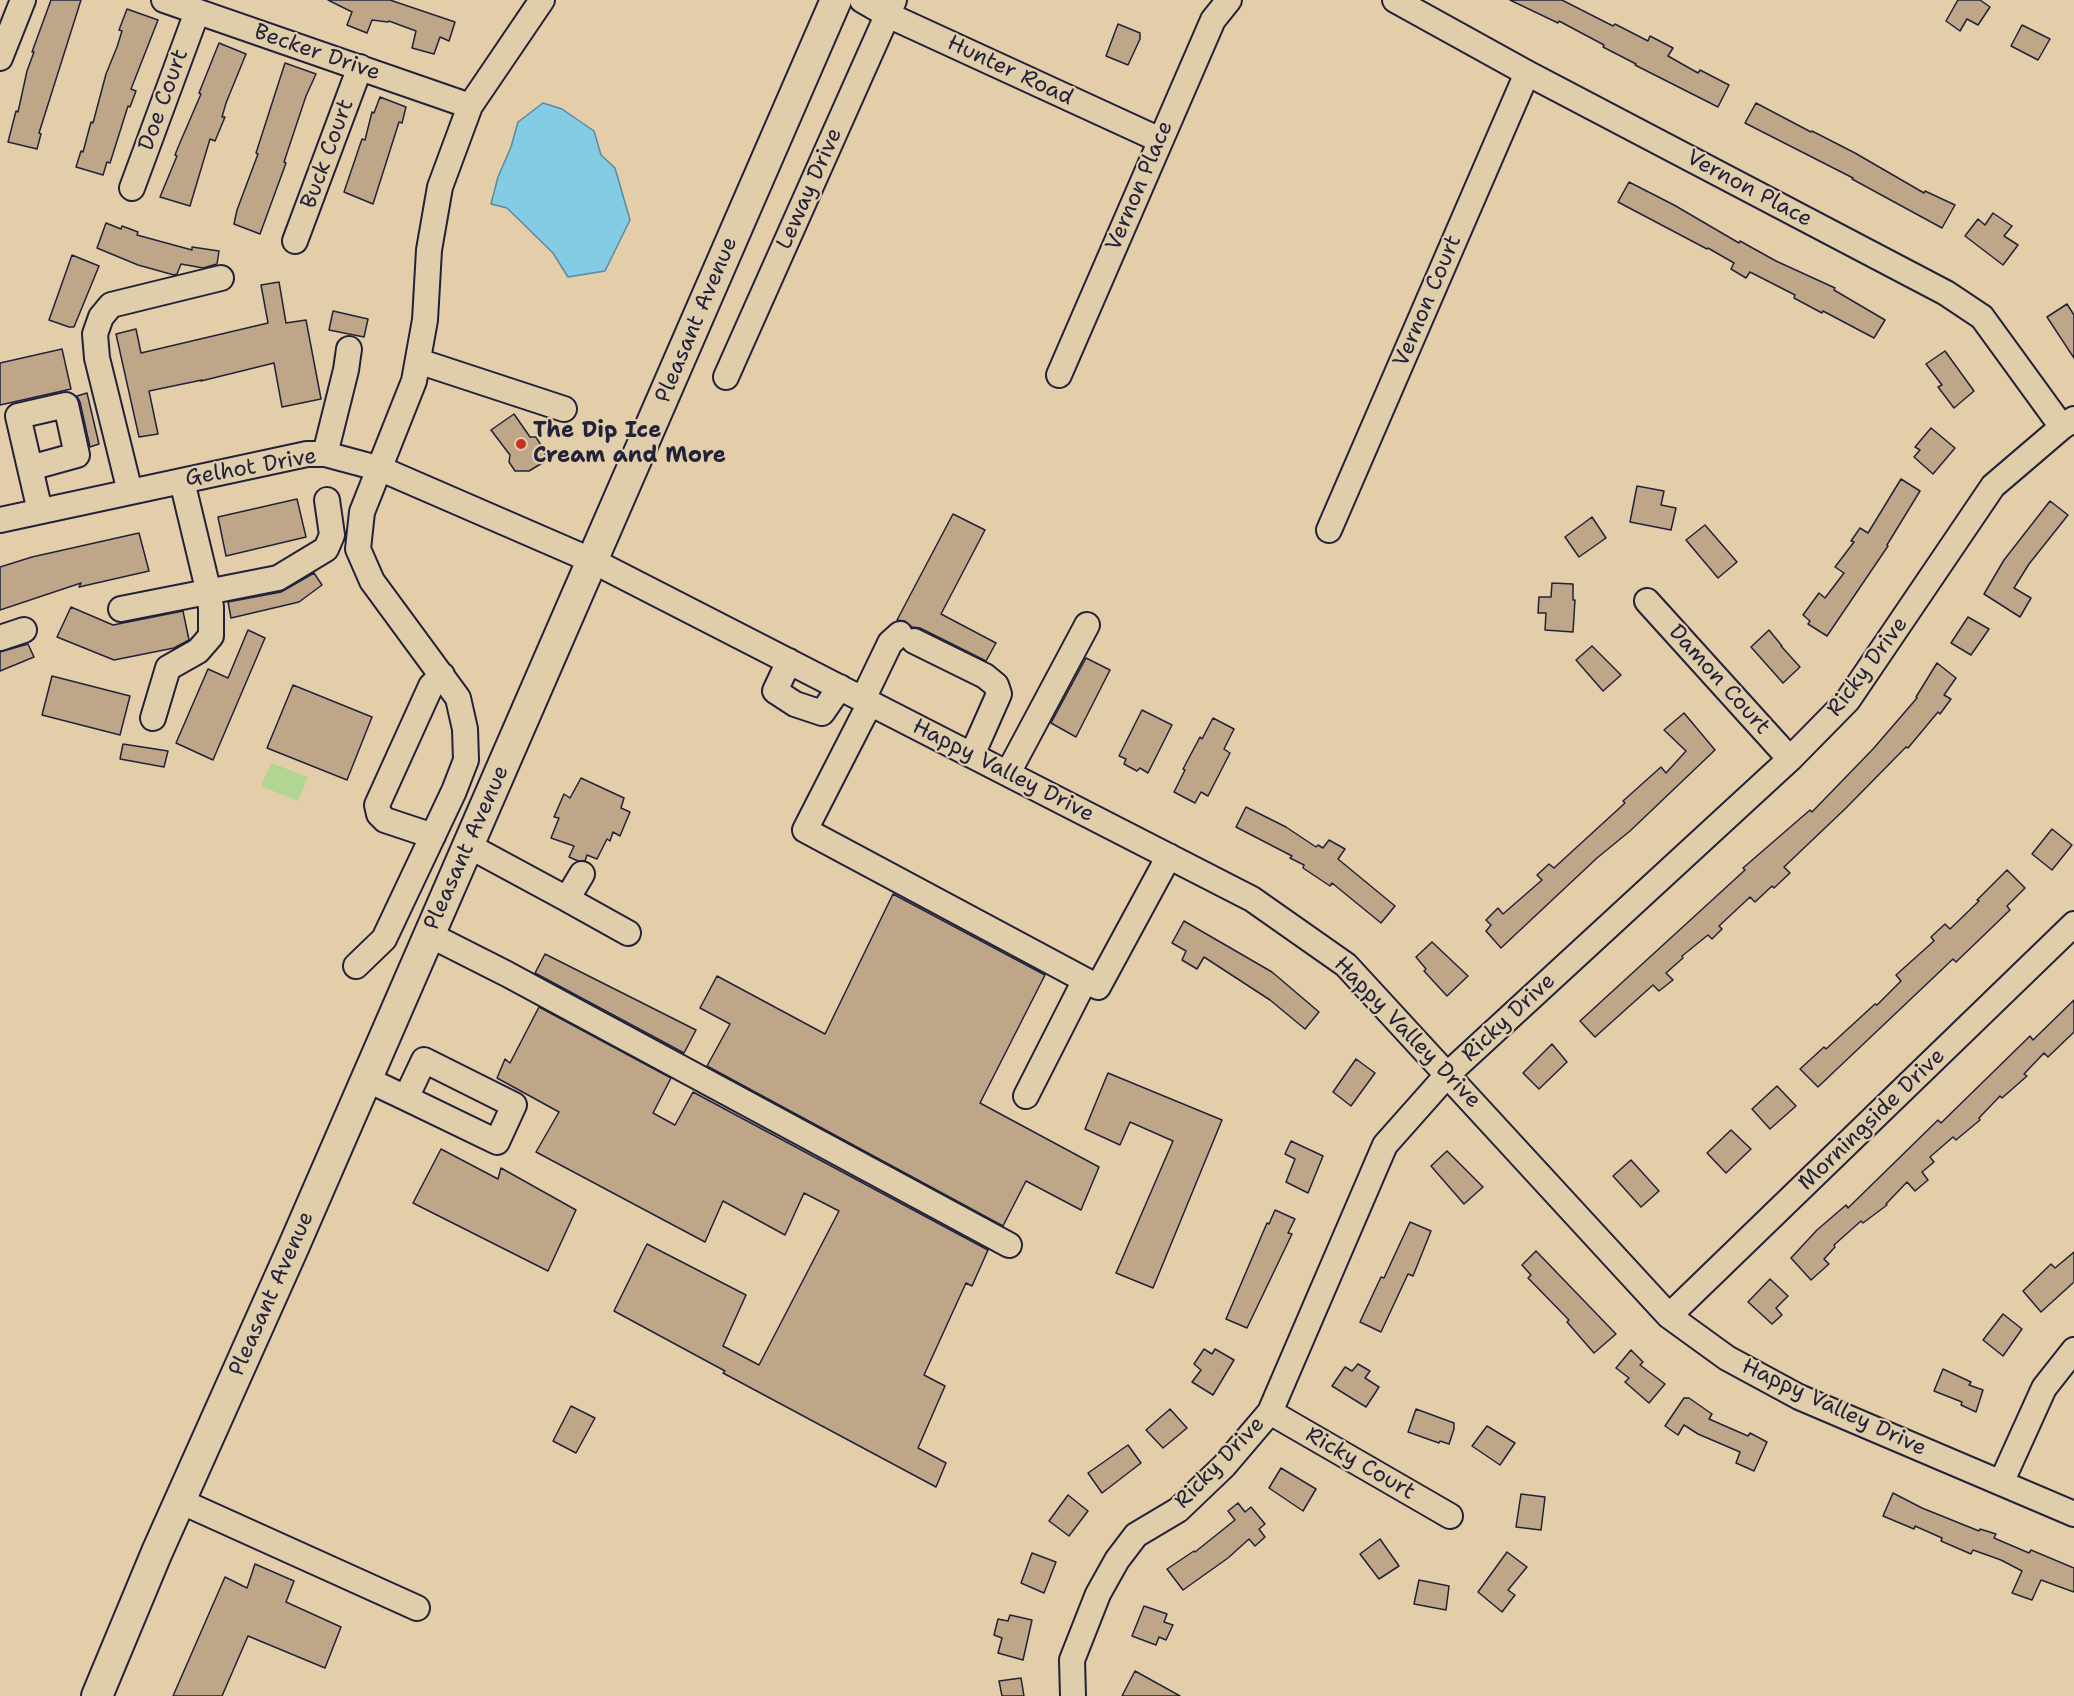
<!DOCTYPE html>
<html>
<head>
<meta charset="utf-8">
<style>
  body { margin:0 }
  canvas { display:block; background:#e3cea9 }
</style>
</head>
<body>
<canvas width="2074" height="1696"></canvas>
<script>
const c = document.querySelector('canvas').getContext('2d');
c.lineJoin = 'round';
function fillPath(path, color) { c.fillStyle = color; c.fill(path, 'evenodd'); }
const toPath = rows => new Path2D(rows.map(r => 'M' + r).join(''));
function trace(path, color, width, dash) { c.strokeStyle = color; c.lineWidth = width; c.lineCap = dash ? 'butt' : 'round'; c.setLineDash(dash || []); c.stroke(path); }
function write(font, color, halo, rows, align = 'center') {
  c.font = font + ' "Shantell Sans",sans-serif'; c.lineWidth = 4.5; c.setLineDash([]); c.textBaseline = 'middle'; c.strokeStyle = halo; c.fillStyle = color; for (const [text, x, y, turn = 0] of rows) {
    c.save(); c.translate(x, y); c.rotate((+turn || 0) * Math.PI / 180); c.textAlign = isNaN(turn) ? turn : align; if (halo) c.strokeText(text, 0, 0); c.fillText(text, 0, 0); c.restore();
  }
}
fillPath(toPath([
  [271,763,308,777,298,801,261,786]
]), '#b0d692');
const water = toPath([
  [543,103,562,109,594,131,601,155,615,168,630,220,605,271,568,277,553,253,507,208,491,204,498,177,511,147,518,122,543,103]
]);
fillPath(water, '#83cce4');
trace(water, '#5c88a0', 1.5);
const building = toPath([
  [51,0,81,0,39,133,41,134,37,149,8,142,16,111,18,112,27,71,34,52,32,52,51,0],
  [328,0,390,0,455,22,449,41,440,37,434,54,412,48,416,31,389,21,388,22,372,20,367,33,347,25,352,12,328,0],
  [1510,0,1562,0,1613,26,1615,24,1648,41,1650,36,1673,48,1668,56,1698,73,1700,70,1729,85,1718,107,1635,65,1636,64,1603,47,1604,45,1559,21,1558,23,1510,0],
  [1958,0,1980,0,1990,7,1978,25,1967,19,1960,31,1946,21,1958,0],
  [127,9,158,20,131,89,136,91,130,107,128,106,110,163,107,162,103,175,76,167,81,151,83,152,91,122,93,123,106,74,117,47,122,31,119,30,127,9],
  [1118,24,1140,33,1140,39,1128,65,1106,56,1118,24],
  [2022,25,2050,39,2038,60,2011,46,2022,25],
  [219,43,246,54,226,103,222,117,225,117,215,141,210,139,190,206,160,197,177,156,175,155,179,145,201,94,199,93,219,43],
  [285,63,316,74,306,96,284,162,286,163,260,234,234,224,237,210,258,154,256,153,285,63],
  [380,97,406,107,402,123,399,122,373,204,344,192,362,139,365,140,372,112,374,113,380,97],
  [1756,103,1811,132,1812,131,1855,153,1924,193,1925,191,1955,205,1942,228,1852,179,1853,178,1745,123,1756,103],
  [1629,182,1674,205,1739,243,1740,241,1776,261,1835,288,1834,290,1885,320,1874,338,1823,311,1822,313,1794,298,1795,295,1750,272,1746,278,1731,269,1734,263,1708,248,1707,249,1618,202,1629,182],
  [1993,213,2012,226,2004,236,2018,245,2003,265,1965,236,1978,219,1985,225,1993,213],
  [106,223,121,229,122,226,138,232,137,235,192,250,192,247,219,251,217,264,203,268,181,264,177,274,174,275,138,265,97,248,106,223],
  [72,255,99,266,74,327,69,327,49,320,72,255],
  [279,282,286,323,306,320,321,399,282,407,274,363,201,381,202,380,149,391,158,434,139,437,116,334,136,329,141,353,268,323,261,285,279,282],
  [2067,304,2074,315,2074,358,2047,317,2067,304],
  [333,311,368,319,364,337,329,330,333,311],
  [62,349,71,389,0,405,0,363,62,349],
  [1945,351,1974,391,1954,408,1938,387,1942,385,1926,364,1945,351],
  [87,393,99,444,90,447,80,402,77,396,87,393],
  [514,414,530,437,536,437,545,452,544,462,529,471,515,471,509,462,510,455,491,430,514,414],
  [1931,428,1955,448,1933,474,1914,457,1920,450,1915,447,1931,428],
  [1901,479,1920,491,1887,545,1888,546,1827,636,1808,624,1810,621,1803,615,1819,593,1825,598,1844,573,1835,567,1854,542,1851,541,1860,528,1868,533,1901,479],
  [1637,486,1664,491,1661,505,1676,508,1671,530,1630,522,1637,486],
  [297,499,306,537,226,556,218,517,297,499],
  [2050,501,2068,515,2029,564,2014,588,2031,598,2020,617,1984,594,2004,560,2050,501],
  [953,514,985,530,941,614,996,643,986,661,920,628,912,627,905,621,897,620,953,514],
  [1592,517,1606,538,1579,557,1565,537,1592,517],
  [1705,525,1737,562,1718,578,1686,540,1705,525],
  [139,533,149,571,79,587,81,583,0,610,0,567,32,557,139,533],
  [314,573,322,585,299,602,231,618,228,602,281,592,314,573],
  [1552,583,1573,584,1573,600,1575,600,1573,632,1545,630,1546,613,1538,613,1539,597,1551,597,1552,583],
  [71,607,113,625,183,611,189,640,174,648,114,660,57,637,71,607],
  [1968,617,1989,629,1971,655,1951,643,1968,617],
  [248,630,265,638,213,760,176,743,208,669,228,678,248,630],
  [1769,630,1782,646,1781,646,1800,667,1783,683,1751,647,1769,630],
  [28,644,34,657,0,671,0,652,28,644],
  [1592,646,1621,675,1603,691,1576,660,1592,646],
  [1086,658,1110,670,1076,737,1051,723,1086,658],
  [1937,663,1956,678,1944,695,1951,699,1940,714,1938,712,1908,748,1906,747,1846,808,1784,867,1790,873,1774,888,1772,886,1755,902,1750,897,1719,926,1722,929,1712,939,1708,935,1682,956,1683,958,1666,973,1673,980,1659,991,1653,985,1595,1037,1580,1021,1745,870,1743,868,1810,810,1812,812,1873,749,1917,698,1916,697,1937,663],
  [52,676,130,696,120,735,42,715,52,676],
  [293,685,372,717,347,780,267,748,293,685],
  [1142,710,1172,725,1148,773,1140,768,1137,771,1124,764,1126,759,1119,756,1142,710],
  [1684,713,1715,750,1630,831,1597,858,1501,948,1486,931,1491,925,1486,920,1498,908,1503,914,1542,880,1537,875,1549,864,1554,868,1625,803,1623,801,1661,767,1666,773,1686,751,1664,730,1684,713],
  [1213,718,1234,729,1224,749,1230,753,1208,796,1201,792,1195,803,1174,792,1185,770,1183,769,1200,737,1202,739,1213,718],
  [123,744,168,751,164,767,120,759,123,744],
  [581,778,624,798,621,808,630,812,620,836,613,832,610,841,607,839,597,859,587,855,585,861,578,861,569,857,574,846,551,838,559,818,554,817,564,794,570,798,581,778],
  [1246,807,1286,827,1316,847,1318,845,1323,848,1329,840,1345,849,1338,859,1395,906,1381,923,1332,883,1330,886,1303,868,1304,865,1290,858,1292,856,1236,827,1246,807],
  [2052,829,2072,845,2052,870,2032,854,2052,829],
  [2007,870,2025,888,2007,906,2010,910,1956,962,1953,959,1818,1087,1800,1069,1824,1047,1826,1049,1875,1004,1877,1005,1901,981,1896,975,1934,941,1931,937,1945,924,1950,929,1979,901,1977,900,2007,870],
  [893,894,1045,975,980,1103,1099,1167,1081,1210,1026,1181,1003,1226,707,1066,730,1024,700,1008,717,976,825,1034,893,894],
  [1184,921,1272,972,1319,1012,1305,1029,1270,1000,1204,957,1197,969,1182,960,1186,951,1172,943,1184,921],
  [1432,942,1468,976,1447,996,1424,971,1426,969,1416,957,1432,942],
  [545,954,696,1030,684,1053,535,973,545,954],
  [2074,1000,2074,1032,2048,1057,2044,1053,2024,1074,2027,1076,2002,1098,2000,1096,1979,1118,1980,1120,1956,1140,1953,1137,1930,1157,1934,1162,1922,1172,1928,1180,1915,1191,1907,1182,1886,1204,1887,1205,1863,1223,1861,1221,1834,1245,1835,1247,1824,1259,1829,1264,1811,1280,1791,1258,1817,1230,1846,1205,1848,1208,1938,1120,1941,1123,2030,1036,2033,1040,2074,1000],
  [539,1007,671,1078,653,1113,675,1125,693,1092,988,1250,972,1286,966,1283,924,1375,945,1386,918,1448,946,1463,936,1487,723,1373,725,1371,614,1311,647,1244,746,1295,723,1346,759,1365,839,1211,804,1193,785,1235,723,1201,705,1242,536,1152,559,1112,497,1078,505,1059,510,1063,539,1007],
  [1552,1044,1567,1062,1539,1089,1523,1073,1552,1044],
  [1356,1059,1375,1073,1351,1106,1333,1092,1356,1059],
  [1108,1073,1222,1120,1153,1288,1116,1273,1173,1141,1130,1122,1120,1145,1085,1129,1108,1073],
  [1777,1086,1796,1106,1770,1129,1752,1109,1777,1086],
  [1731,1130,1751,1149,1726,1173,1707,1153,1731,1130],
  [1291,1141,1323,1156,1308,1193,1286,1182,1295,1159,1285,1154,1291,1141],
  [441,1149,498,1179,501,1168,576,1210,548,1271,413,1203,441,1149],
  [1447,1151,1483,1187,1464,1204,1431,1166,1447,1151],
  [1631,1160,1659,1191,1641,1207,1613,1176,1631,1160],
  [1275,1210,1295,1219,1288,1233,1292,1234,1247,1328,1226,1319,1267,1223,1269,1224,1275,1210],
  [1410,1222,1431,1231,1413,1276,1408,1274,1381,1332,1360,1322,1381,1277,1384,1278,1410,1222],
  [1536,1251,1616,1334,1594,1353,1567,1322,1569,1320,1528,1278,1531,1275,1522,1265,1536,1251],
  [2074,1252,2074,1282,2041,1312,2023,1291,2051,1264,2055,1268,2074,1252],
  [1770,1279,1788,1296,1776,1308,1782,1315,1772,1324,1748,1302,1770,1279],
  [2003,1314,2022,1329,2003,1356,1983,1340,2003,1314],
  [1204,1349,1212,1354,1215,1349,1234,1360,1213,1395,1192,1382,1201,1370,1194,1364,1204,1349],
  [1631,1350,1643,1362,1640,1365,1665,1384,1649,1403,1625,1382,1629,1378,1616,1368,1631,1350],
  [1358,1364,1370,1371,1365,1378,1379,1387,1366,1407,1332,1386,1345,1367,1352,1371,1358,1364],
  [1943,1369,1971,1382,1969,1385,1983,1390,1976,1412,1961,1405,1962,1402,1934,1391,1943,1369],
  [1684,1398,1689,1398,1712,1414,1709,1419,1748,1436,1750,1433,1767,1442,1754,1471,1736,1463,1740,1452,1698,1434,1684,1425,1678,1435,1665,1426,1684,1398],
  [571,1406,595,1418,576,1453,553,1441,571,1406],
  [1170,1409,1187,1428,1163,1448,1146,1430,1170,1409],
  [1416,1409,1454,1423,1454,1429,1449,1444,1440,1441,1439,1443,1408,1432,1416,1409],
  [1487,1426,1515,1443,1500,1465,1472,1446,1487,1426],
  [1128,1445,1141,1463,1102,1493,1088,1473,1128,1445],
  [1281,1468,1316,1489,1303,1511,1269,1488,1281,1468],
  [1893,1493,1922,1508,1979,1531,1980,1529,1996,1534,1994,1538,2029,1553,2031,1550,2074,1568,2074,1592,2041,1580,2032,1600,2012,1593,2022,1571,2001,1560,1973,1550,1971,1554,1941,1541,1942,1538,1915,1526,1914,1529,1883,1516,1893,1493],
  [1521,1494,1545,1497,1541,1530,1516,1527,1521,1494],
  [1068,1495,1088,1511,1069,1536,1049,1521,1068,1495],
  [1238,1503,1245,1512,1251,1507,1265,1524,1259,1529,1265,1537,1255,1546,1249,1539,1228,1558,1183,1590,1167,1569,1194,1551,1195,1552,1235,1520,1228,1511,1238,1503],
  [1380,1539,1399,1566,1379,1579,1360,1554,1380,1539],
  [1507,1552,1527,1567,1508,1590,1515,1595,1502,1612,1478,1592,1507,1552],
  [1032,1553,1056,1562,1044,1593,1021,1583,1032,1553],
  [255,1564,294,1581,286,1602,341,1627,325,1668,248,1636,222,1696,173,1696,225,1577,247,1588,255,1564],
  [1419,1580,1449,1586,1446,1610,1414,1604,1419,1580],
  [1144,1606,1167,1614,1164,1622,1173,1625,1166,1640,1159,1637,1156,1645,1132,1636,1144,1606],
  [1010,1615,1032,1620,1023,1660,998,1653,1002,1638,994,1635,998,1619,1008,1621,1010,1615],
  [1135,1671,1180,1696,1122,1696,1135,1671],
  [1021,1678,1024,1696,1002,1696,999,1681,1021,1678]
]);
fillPath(building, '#bfa689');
trace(building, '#22223b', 1.5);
const minor = toPath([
  [164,0,470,106],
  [862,0,888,15,1160,140],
  [1395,0,1527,73,1946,293,1982,317,2062,427],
  [0,58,23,0],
  [132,188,197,12],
  [295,241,360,67],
  [418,361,564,409],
  [1059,375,1213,20,1229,0],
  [726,377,894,0],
  [325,454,346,370,349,349],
  [30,468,77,455,66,405,18,416,30,468,40,511],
  [130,492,97,358,95,334,101,317,111,305,221,278],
  [0,520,307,454,325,454,381,469,593,561,1252,899,1346,965,1669,1316,1727,1358,1799,1397,2074,1514],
  [1329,530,1527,73],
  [1647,601,1790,759],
  [121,609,278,578,326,549,332,535,327,500],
  [0,638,24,630],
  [914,641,985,676,996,685,999,694,972,755],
  [789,661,775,691,795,704,822,713,840,687],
  [863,699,890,643,900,634],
  [870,703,805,830,1098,987,1169,856],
  [153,718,168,668,198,651,211,636,211,607,207,585,182,481],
  [1008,773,1087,625],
  [433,836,385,820,379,814,377,805,431,686,442,675],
  [469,846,567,899],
  [582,874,567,899,628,933],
  [430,935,507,974,1009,1245],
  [356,966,384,939,454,791,466,760,465,729,458,698,372,581,358,549,362,512,414,381,425,320,429,250,440,187,470,106,542,0],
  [366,1079,406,1098,497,1142,514,1105,424,1060,406,1098],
  [1026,1096,1085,980],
  [1669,1316,2074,924],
  [1270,1412,1450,1516],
  [2001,1483,2044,1388,2074,1350],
  [180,1501,417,1608],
  [1073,1696,1072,1660,1098,1594,1117,1560,1136,1535,1178,1510,1224,1466,1270,1412,1385,1145,1448,1074,1790,759,1848,700,1993,486,2062,427,2074,419]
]);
const major = toPath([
  [97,1696,157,1552,293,1248,836,0]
]);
trace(minor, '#22223b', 28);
trace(major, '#22223b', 34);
trace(minor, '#e0ceab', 24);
trace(major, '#e0ceab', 30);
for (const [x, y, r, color] of [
  [521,444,6,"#c8321e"]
]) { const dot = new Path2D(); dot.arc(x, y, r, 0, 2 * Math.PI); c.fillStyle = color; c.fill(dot); trace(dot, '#e0ceab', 2); }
write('22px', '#22223b', '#e0ceab', [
  ["Becker Drive",317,53,19],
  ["Hunter Road",1010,71,25],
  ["Doe Court",164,100,-70],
  ["Buck Court",328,154,-70],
  ["Vernon Place",1140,186,-67],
  ["Leway Drive",810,189,-66],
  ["Vernon Place",1749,189,28],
  ["Vernon Court",1428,301,-67],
  ["Pleasant Avenue",697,320,-67],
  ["Gelhot Drive",251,468,-10],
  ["Ricky Drive",1868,667,-53],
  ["Damon Court",1719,680,48],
  ["Happy Valley Drive",1003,771,27],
  ["Pleasant Avenue",467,848,-66],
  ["Ricky Drive",1509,1018,-43],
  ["Happy Valley Drive",1407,1033,46],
  ["Morningside Drive",1872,1120,-44],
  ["Pleasant Avenue",272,1294,-66],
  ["Happy Valley Drive",1834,1408,25],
  ["Ricky Drive",1220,1463,-46],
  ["Ricky Court",1360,1464,30]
]);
write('bold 22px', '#22223b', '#e0ceab', [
  ["The Dip Ice",533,431],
  ["Cream and More",533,456]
], 'left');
</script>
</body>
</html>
